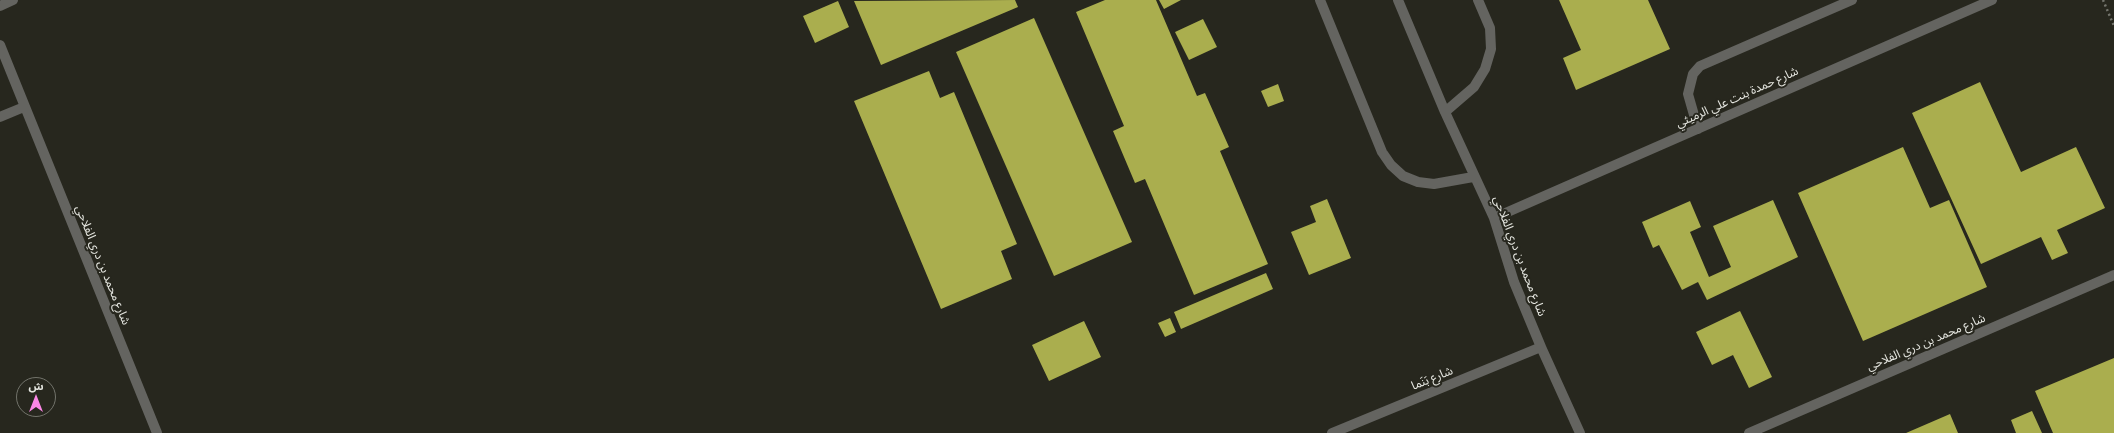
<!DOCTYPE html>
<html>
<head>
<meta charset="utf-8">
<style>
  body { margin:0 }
  #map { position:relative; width:2114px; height:433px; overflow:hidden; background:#27271e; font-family:"Exo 2","Noto Sans Arabic",sans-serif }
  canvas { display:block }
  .north { position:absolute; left:16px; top:377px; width:40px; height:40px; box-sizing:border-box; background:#27271e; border:1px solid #73746c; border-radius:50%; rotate:0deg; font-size:11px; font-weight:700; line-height:16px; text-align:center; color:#e6e7e1 }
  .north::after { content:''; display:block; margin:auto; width:14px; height:18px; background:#fb87e5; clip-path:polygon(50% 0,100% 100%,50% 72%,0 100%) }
</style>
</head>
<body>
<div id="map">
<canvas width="2114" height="433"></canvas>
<div class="north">ش</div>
</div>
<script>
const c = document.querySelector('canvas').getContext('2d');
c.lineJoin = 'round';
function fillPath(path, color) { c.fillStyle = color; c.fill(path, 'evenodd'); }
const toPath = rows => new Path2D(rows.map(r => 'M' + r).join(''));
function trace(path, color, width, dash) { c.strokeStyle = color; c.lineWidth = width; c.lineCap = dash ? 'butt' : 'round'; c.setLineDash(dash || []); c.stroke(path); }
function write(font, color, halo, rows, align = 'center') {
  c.font = font + ' "Exo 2","Noto Sans Arabic",sans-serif'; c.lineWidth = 4; c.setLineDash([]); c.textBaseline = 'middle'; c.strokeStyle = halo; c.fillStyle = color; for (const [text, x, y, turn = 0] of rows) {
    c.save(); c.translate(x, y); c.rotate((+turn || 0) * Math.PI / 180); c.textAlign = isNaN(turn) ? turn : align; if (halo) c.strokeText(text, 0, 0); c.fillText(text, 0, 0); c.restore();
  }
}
fillPath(toPath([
  [1015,0,1018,7,881,65,854,1],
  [1105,0,1156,0,1197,96,1205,93,1229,147,1220,151,1268,264,1194,295,1145,179,1135,183,1113,131,1124,126,1076,12],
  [1159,0,1181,0,1164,9],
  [1559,0,1648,0,1670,49,1576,90,1563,58,1581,50],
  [838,1,849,27,815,43,803,16],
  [1034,18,1132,242,1054,276,956,52],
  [1203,19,1217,47,1189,60,1175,32],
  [929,71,940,98,954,92,1017,244,1001,251,1012,279,941,309,854,101],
  [1980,82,2021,172,2076,147,2105,208,2057,230,2068,253,2052,260,2041,237,1981,264,1912,113],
  [1278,84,1284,101,1268,107,1261,91],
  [1903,147,1930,208,1949,200,1987,287,1863,341,1798,193],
  [1327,199,1351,258,1309,275,1291,232,1316,222,1310,206],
  [1773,200,1798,257,1707,300,1698,282,1682,290,1659,245,1653,248,1642,222,1690,201,1701,227,1690,232,1709,277,1731,267,1713,226],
  [1266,273,1273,289,1181,329,1174,312],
  [1740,311,1772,377,1749,388,1733,355,1712,365,1696,332],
  [1170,318,1176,332,1165,337,1158,323],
  [1084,321,1101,357,1049,381,1032,345],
  [2114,358,2114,433,2053,433,2035,391],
  [2032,411,2042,433,2016,433,2011,420],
  [1950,414,1958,433,1906,433]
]), '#aaae4e');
trace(toPath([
  [2103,0,2114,26]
]), '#74756d', 2.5, [2, 3]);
trace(toPath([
  [1320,0,1382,152,1391,165,1403,176,1418,182,1434,184,1473,177],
  [1398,0,1445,112,1494,218,1514,282,1541,347,1580,433],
  [0,6,13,0],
  [0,45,157,433],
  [1445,112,1474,87,1485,69,1491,49,1490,28,1478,0],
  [0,117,24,107],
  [1698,129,1688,94,1693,74,1700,66,1852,0],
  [1494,218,1992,0],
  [1332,433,1541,347],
  [1749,433,2114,275]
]), '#646460', 10);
write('12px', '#e6e7e1', '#27271e', [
  ["شارع حمدة بنت علي الرميثي",1737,97,-24],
  ["شارع محمد بن دري الفلاحي",1520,256,69],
  ["شارع محمد بن دري الفلاحي",103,265,68],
  ["شارع محمد بن دري الفلاحي",1926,342,-23],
  ["شارع بَنَما",1432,378,-22]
]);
</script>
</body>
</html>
